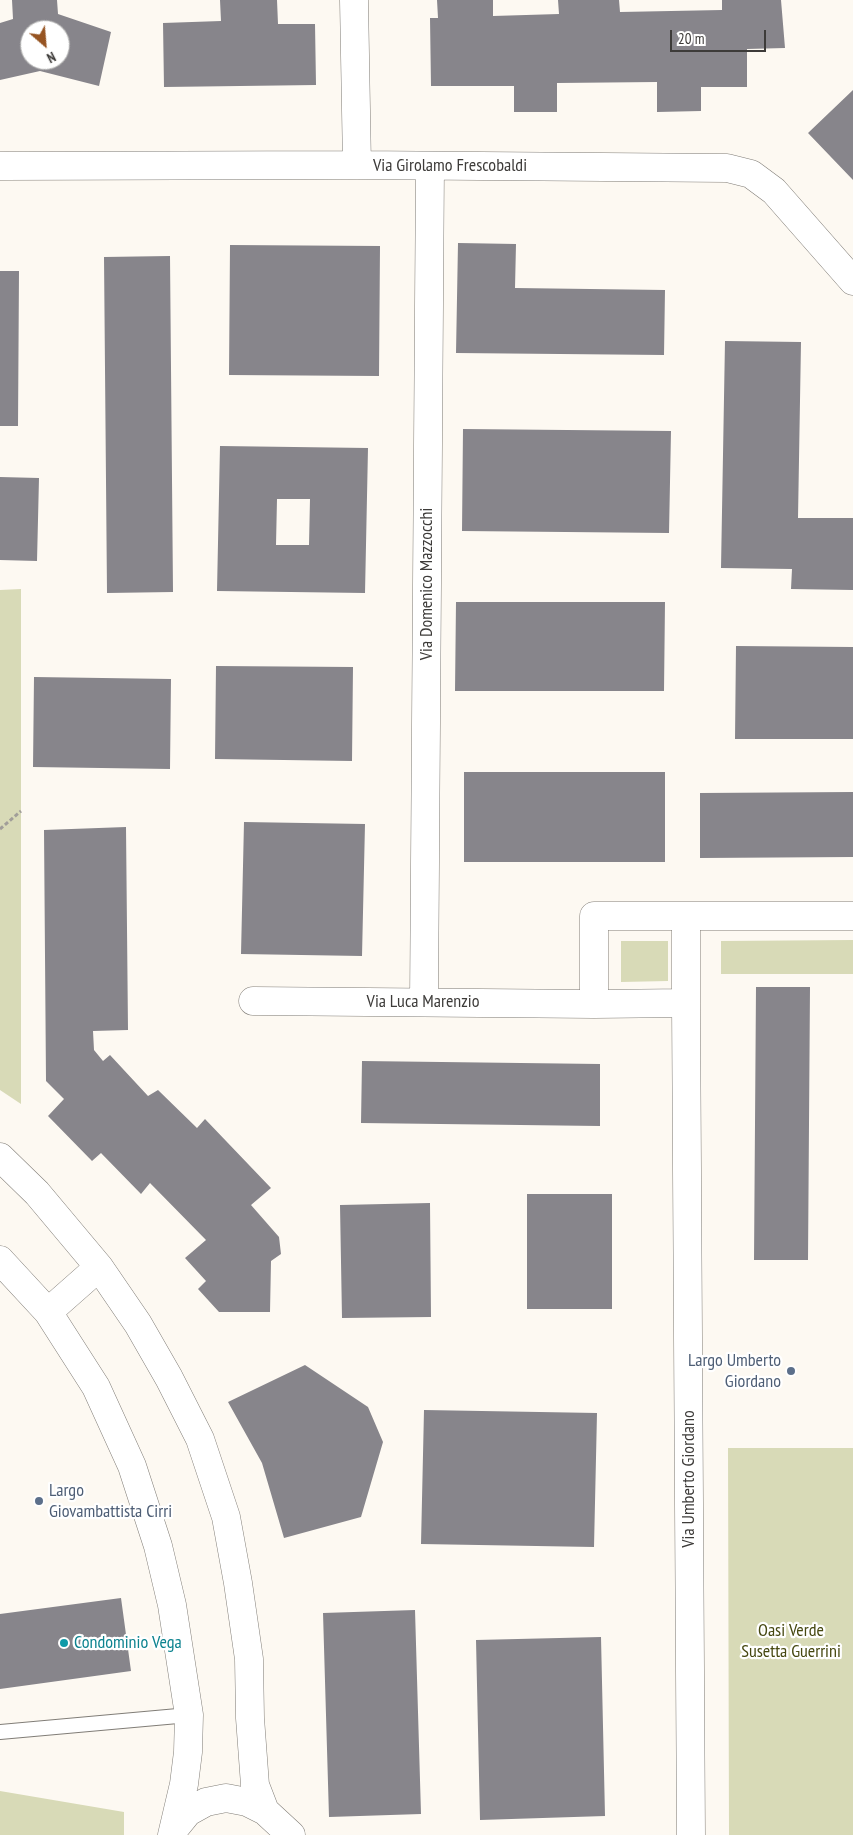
<!DOCTYPE html>
<html>
<head>
<meta charset="utf-8">
<style>
  body { margin:0 }
  #map { position:relative; width:853px; height:1835px; overflow:hidden; background:#fdf9f2; font-family:"PT Sans Narrow",sans-serif }
  canvas { display:block }
  .north { position:absolute; left:20px; top:20px; width:50px; height:50px; box-sizing:border-box; background:#fff; border:1px solid #b1b1b0; border-radius:50%; rotate:153deg; font-size:14px; font-weight:700; line-height:20px; text-align:center; color:#3d3b39 }
  .north::after { content:''; display:block; margin:auto; width:18px; height:22px; background:#965422; clip-path:polygon(50% 0,100% 100%,50% 72%,0 100%) }
  .scale { position:absolute; left:670px; top:30px; width:96px; height:22px; box-sizing:border-box; border:2px solid #3d3b39; border-top:0; padding-left:6px; font-size:15px; line-height:18px; white-space:nowrap; color:#3d3b39; -webkit-text-stroke:4px #fff; paint-order:stroke }
</style>
</head>
<body>
<div id="map">
<canvas width="853" height="1835"></canvas>
<div class="north">N</div>
<div class="scale">20 m</div>
</div>
<script>
const c = document.querySelector('canvas').getContext('2d');
c.lineJoin = 'round';
function fillPath(path, color) { c.fillStyle = color; c.fill(path, 'evenodd'); }
const toPath = rows => new Path2D(rows.map(r => 'M' + r).join(''));
function trace(path, color, width, dash) { c.strokeStyle = color; c.lineWidth = width; c.lineCap = dash ? 'butt' : 'round'; c.setLineDash(dash || []); c.stroke(path); }
function write(font, color, halo, rows, align = 'center') {
  c.font = font + ' "PT Sans Narrow",sans-serif'; c.lineWidth = 4.5; c.setLineDash([]); c.textBaseline = 'middle'; c.strokeStyle = halo; c.fillStyle = color; for (const [text, x, y, turn = 0] of rows) {
    c.save(); c.translate(x, y); c.rotate((+turn || 0) * Math.PI / 180); c.textAlign = isNaN(turn) ? turn : align; if (halo) c.strokeText(text, 0, 0); c.fillText(text, 0, 0); c.restore();
  }
}
fillPath(toPath([
  [21,589,21,1104,0,1090,0,590],
  [853,940,853,974,721,974,721,941],
  [621,941,668,941,668,981,621,982],
  [728,1448,853,1448,853,1835,729,1835],
  [0,1791,124,1812,124,1835,0,1835]
]), '#d8dab7');
fillPath(toPath([
  [12,0,57,0,58,14,111,32,99,86,40,71,0,80,0,23,13,19],
  [30,30,60,30,60,60,30,60],
  [220,0,277,0,278,24,315,24,316,85,164,87,163,23,221,21],
  [437,0,493,0,493,16,559,14,558,0,619,0,620,12,722,10,722,0,781,0,785,48,747,49,747,87,701,87,701,111,657,112,657,82,557,83,557,112,514,112,514,86,431,86,430,18,438,18],
  [853,90,853,180,808,133],
  [458,243,516,244,515,288,665,290,664,355,456,353],
  [230,245,380,246,379,376,229,375],
  [170,256,173,592,107,593,104,257],
  [0,271,19,271,18,426,0,426],
  [725,341,801,342,798,518,853,518,853,590,791,589,792,569,721,568],
  [463,429,671,431,669,533,462,531],
  [220,446,368,448,365,593,217,591],
  [277,499,310,499,309,545,276,545],
  [0,477,39,478,37,561,0,560],
  [456,602,665,602,664,691,455,691],
  [736,646,853,647,853,739,735,739],
  [216,666,353,667,352,761,215,759],
  [34,677,171,679,170,769,33,767],
  [464,772,665,772,665,862,464,862],
  [853,792,853,857,700,858,700,793],
  [244,822,365,824,362,956,241,954],
  [126,827,128,1030,93,1031,94,1050,103,1061,110,1055,148,1096,158,1090,197,1128,205,1119,271,1188,251,1205,279,1237,281,1254,271,1261,270,1312,219,1312,198,1289,206,1281,185,1258,206,1240,150,1183,141,1194,101,1153,92,1161,48,1116,64,1099,46,1081,44,830],
  [756,987,810,987,808,1260,754,1260],
  [362,1061,600,1064,600,1126,361,1123],
  [527,1194,612,1194,612,1309,527,1309],
  [430,1203,431,1317,342,1318,340,1205],
  [305,1365,368,1407,383,1442,361,1517,284,1538,262,1463,228,1402],
  [424,1410,597,1413,594,1547,421,1544],
  [121,1598,131,1671,0,1689,0,1614],
  [415,1610,421,1814,329,1817,323,1613],
  [601,1637,605,1816,480,1820,476,1640]
]), '#87858b');
const lane = toPath([
  [0,1732,189,1715]
]);
const street = toPath([
  [354,0,357,165],
  [0,166,357,165,727,168,751,174,774,191,853,281],
  [686,916,686,1003,594,1004,594,916,853,916],
  [253,1001,594,1004],
  [424,1002,430,166],
  [686,1003,691,1835]
]);
const secondary = toPath([
  [0,1157,37,1193,99,1267,138,1324,169,1378,200,1439,226,1517,238,1583,249,1659,250,1718,255,1785,265,1811],
  [0,1260,48,1312,96,1387,132,1466,158,1546,172,1605,189,1715,188,1752,184,1784,172,1835],
  [48,1312,99,1267],
  [175,1828,188,1812,206,1802,226,1798,247,1802,265,1811,291,1835]
]);
trace(lane, '#807d77', 16);
trace(street, '#807d77', 29);
trace(secondary, '#807d77', 29);
trace(toPath([
  [0,829,21,811]
]), '#a19e99', 3, [4, 2.5]);
trace(lane, '#fff', 14);
trace(street, '#fff', 28);
trace(secondary, '#fff', 28);
for (const [x, y, r, color] of [
  [791,1371,5,"#5c6f8a"],
  [39,1501,5,"#5c6f8a"],
  [64,1643,5,"#0f9aa8"]
]) { const dot = new Path2D(); dot.arc(x, y, r, 0, 2 * Math.PI); c.fillStyle = color; c.fill(dot); trace(dot, '#fff', 2); }
write('18px', '#3d3b39', '#fff', [
  ["Via Girolamo Frescobaldi",450,166],
  ["Via Domenico Mazzocchi",427,584,-90],
  ["Via Luca Marenzio",423,1002],
  ["Via Umberto Giordano",689,1479,-90]
]);
write('18px', '#4e5e75', '#fff', [
  ["Largo Umberto",781,1361],
  ["Giordano",781,1382],
  ["Largo",49,1491,"left"],
  ["Giovambattista Cirri",49,1512,"left"]
], 'right');
write('18px', '#464811', '#fff', [
  ["Oasi Verde",791,1631],
  ["Susetta Guerrini",791,1652]
]);
write('18px', '#0d838f', '#fff', [
  ["Condominio Vega",74,1643]
], 'left');
</script>
</body>
</html>
